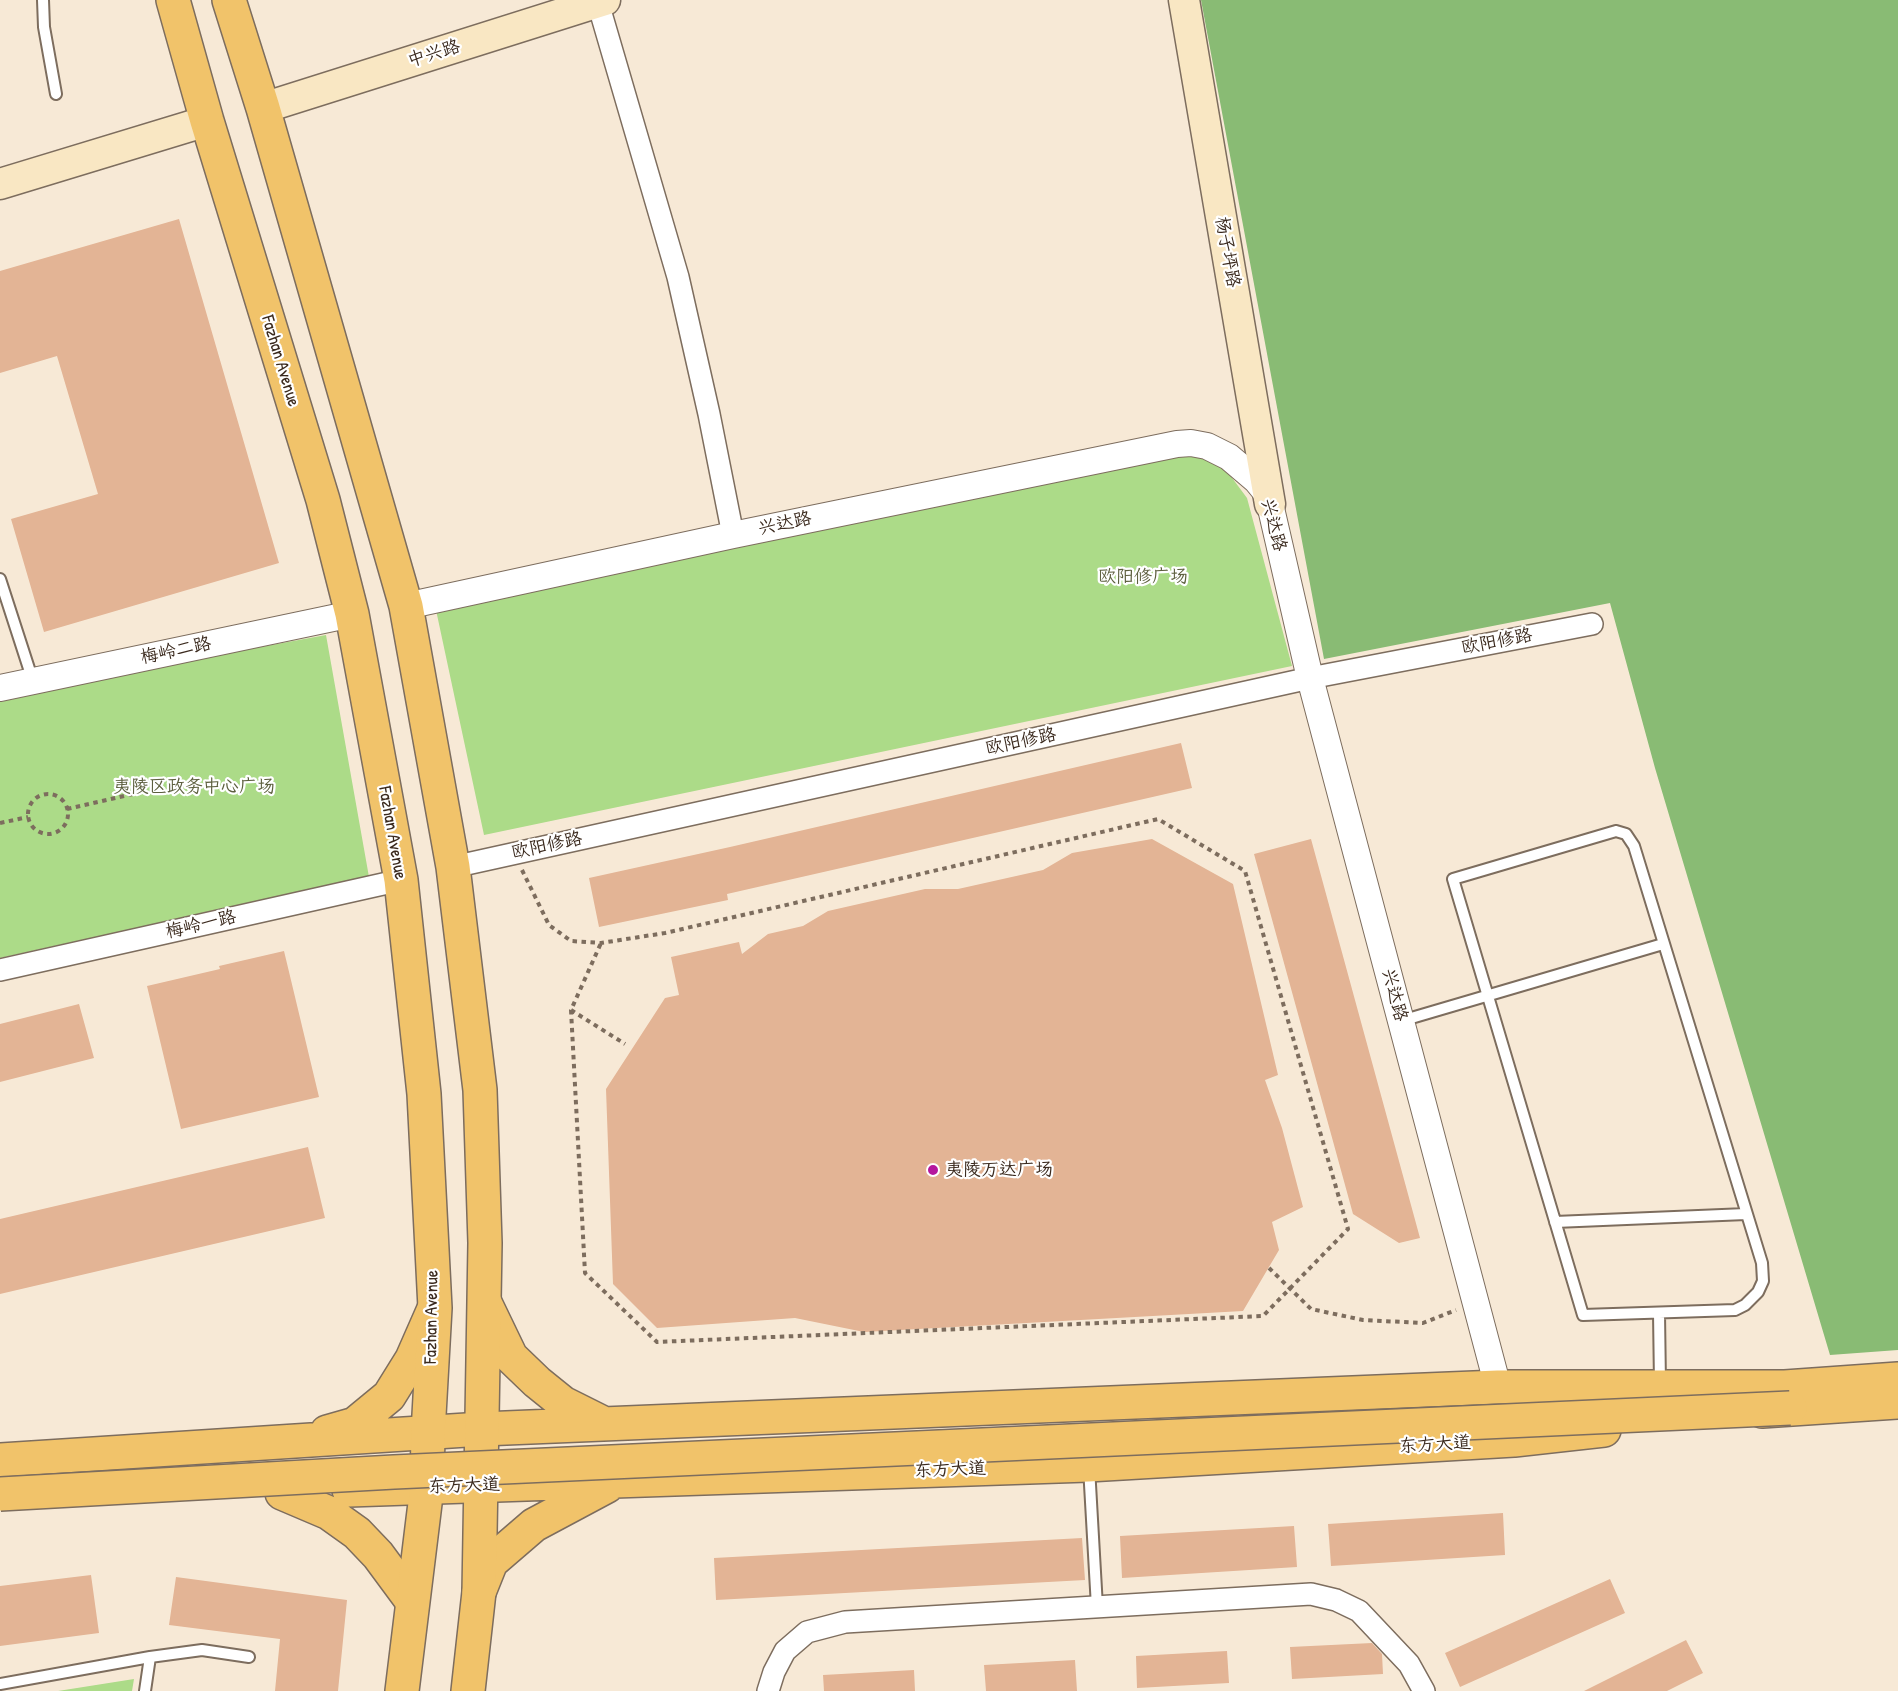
<!DOCTYPE html>
<html>
<head>
<meta charset="utf-8">
<style>
  body { margin:0 }
  canvas { display:block; background:#f7e9d6 }
</style>
</head>
<body>
<canvas width="1898" height="1691"></canvas>
<script>
const c = document.querySelector('canvas').getContext('2d');
c.lineJoin = 'round';
function fillPath(path, color) { c.fillStyle = color; c.fill(path, 'evenodd'); }
const toPath = rows => new Path2D(rows.map(r => 'M' + r).join(''));
function trace(path, color, width, dash) { c.strokeStyle = color; c.lineWidth = width; c.lineCap = dash ? 'butt' : 'round'; c.setLineDash(dash || []); c.stroke(path); }
function write(font, color, halo, rows, align = 'center') {
  c.font = font + ' "Patrick Hand","LXGW WenKai TC",sans-serif'; c.lineWidth = 4.5; c.setLineDash([]); c.textBaseline = 'middle'; c.strokeStyle = halo; c.fillStyle = color; for (const [text, x, y, turn = 0] of rows) {
    c.save(); c.translate(x, y); c.rotate((+turn || 0) * Math.PI / 180); c.textAlign = isNaN(turn) ? turn : align; if (halo) c.strokeText(text, 0, 0); c.fillText(text, 0, 0); c.restore();
  }
}
fillPath(toPath([
  [1179,449,1221,463,1247,498,1292,666,484,835,436,610],
  [326,635,369,877,0,958,0,702,179,662],
  [134,1679,132,1691,58,1691]
]), '#acdb88');
fillPath(toPath([
  [1201,0,1898,0,1898,1350,1830,1355,1655,768,1610,603,1324,659]
]), '#89bb74');
fillPath(toPath([
  [179,219,279,563,44,632,11,519,98,494,57,356,0,373,0,271],
  [1181,743,1192,788,727,894,728,900,599,927,589,878,730,847],
  [1152,839,1233,884,1278,1075,1265,1080,1282,1128,1303,1207,1272,1222,1279,1250,1243,1311,864,1332,795,1318,657,1328,613,1284,606,1089,665,998,679,995,671,957,739,942,742,954,768,934,803,926,828,911,925,889,958,889,1043,870,1072,853],
  [1311,839,1420,1238,1399,1243,1353,1214,1254,854],
  [284,951,319,1097,181,1129,147,986,220,969,219,966],
  [79,1004,94,1058,0,1082,0,1024],
  [308,1147,325,1218,0,1294,0,1219],
  [1503,1513,1505,1555,1331,1566,1328,1524],
  [1294,1526,1297,1567,1122,1578,1120,1536],
  [1082,1538,1085,1580,716,1600,714,1558],
  [91,1575,99,1633,0,1646,0,1586],
  [176,1577,347,1600,338,1691,275,1691,280,1639,169,1625],
  [1610,1579,1625,1613,1460,1687,1445,1653],
  [1686,1640,1703,1673,1667,1691,1584,1691],
  [1372,1643,1382,1654,1383,1674,1292,1679,1290,1647],
  [1227,1651,1229,1683,1137,1688,1136,1656],
  [1075,1660,1077,1691,986,1691,984,1665],
  [914,1670,915,1691,824,1691,823,1675]
]), '#e3b495');
const service = toPath([
  [43,0,44,27,56,94],
  [0,579,33,681],
  [1616,831,1626,834,1634,846,1762,1263,1763,1281,1758,1292,1745,1305,1735,1310,1583,1315,1453,879,1616,831],
  [1401,1021,1663,944],
  [1555,1222,1746,1214],
  [1659,1313,1660,1384],
  [1089,1467,1097,1607],
  [150,1657,202,1650,249,1657],
  [0,1684,150,1657,145,1691]
]);
const minor = toPath([
  [598,3,678,277,709,414,733,535],
  [453,867,1310,678,1592,624],
  [0,970,401,880],
  [768,1691,774,1672,785,1651,807,1632,845,1622,1311,1594,1336,1600,1359,1611,1409,1664,1424,1691]
]);
const tertiary = toPath([
  [406,606,733,535,1177,444,1191,443,1207,446,1229,457,1256,480,1265,491,1270,504,1310,678,1498,1387],
  [0,688,352,614]
]);
const secondary = toPath([
  [1184,0,1270,504],
  [263,108,605,0],
  [0,184,207,121]
]);
const primary = toPath([
  [485,1303,511,1357,537,1382,563,1403,603,1423],
  [1762,1411,1898,1402],
  [327,1432,355,1424,389,1396,412,1359,434,1309],
  [0,1460,482,1429,1498,1387,1785,1387,1898,1379],
  [349,1490,1088,1465,1514,1440,1604,1430],
  [282,1493,329,1513,357,1533,378,1555,412,1601],
  [479,1592,491,1562,534,1525,607,1486]
]);
const trunk = toPath([
  [173,0,207,121,323,500,352,614,401,880,424,1094,435,1308,428,1433,427,1487,402,1691],
  [229,0,263,108,406,606,453,867,480,1090,485,1243,479,1592,468,1691]
]);
trace(service, '#7d6d5e', 14);
trace(minor, '#7d6d5e', 24);
trace(tertiary, '#7d6d5e', 28);
trace(secondary, '#7d6d5e', 33);
trace(primary, '#7d6d5e', 36);
trace(trunk, '#7d6d5e', 36);
trace(toPath([
  '28 814a20 20 0 1 1 40 0a20 20 0 1 1-40 0Z',
  [67,809,137,793],
  [0,823,28,817],
  [522,870,549,925,571,941,601,943,665,933,1158,819,1245,871,1348,1229,1263,1316,657,1342,585,1273,571,1010,601,943],
  [571,1010,625,1044],
  [1269,1268,1311,1309,1363,1320,1423,1323,1456,1310]
]), '#7d6d5e', 4, [4.5, 4.5]);
trace(service, '#fff', 10);
trace(minor, '#fff', 21);
trace(tertiary, '#fff', 26);
trace(secondary, '#f9e7c3', 30);
trace(primary, '#f1c36a', 33);
trace(trunk, '#f1c36a', 33);
const primaryBridge = toPath([
  [0,1494,394,1472,1790,1408]
]);
trace(primaryBridge, '#7d6d5e', 36, []);
trace(primaryBridge, '#f1c36a', 33);
for (const [x, y, r, color] of [
  [933,1170,6,"#b5179e"]
]) { const dot = new Path2D(); dot.arc(x, y, r, 0, 2 * Math.PI); c.fillStyle = color; c.fill(dot); trace(dot, '#fff', 2); }
write('18px', '#3b2a1e', '#fff', [
  ["中兴路",434,54,-17],
  ["杨子坪路",1227,252,80],
  ["Fazhan Avenue",280,361,73],
  ["兴达路",785,524,-12],
  ["兴达路",1273,525,75],
  ["欧阳修路",1497,642,-11],
  ["梅岭二路",176,651,-12],
  ["欧阳修路",1021,742,-12],
  ["Fazhan Avenue",392,833,80],
  ["欧阳修路",547,846,-12],
  ["梅岭一路",201,925,-13],
  ["兴达路",1394,995,75],
  ["Fazhan Avenue",432,1317,-89],
  ["东方大道",1435,1445,-3],
  ["东方大道",950,1470,-2],
  ["东方大道",464,1486,-2]
]);
write('18px', '#5d5f3e', '#fff', [
  ["欧阳修广场",1143,577],
  ["夷陵区政务中心广场",194,787]
]);
write('18px', '#3b2a1e', '#fff', [
  ["夷陵万达广场",945,1170]
], 'left');
</script>
</body>
</html>
